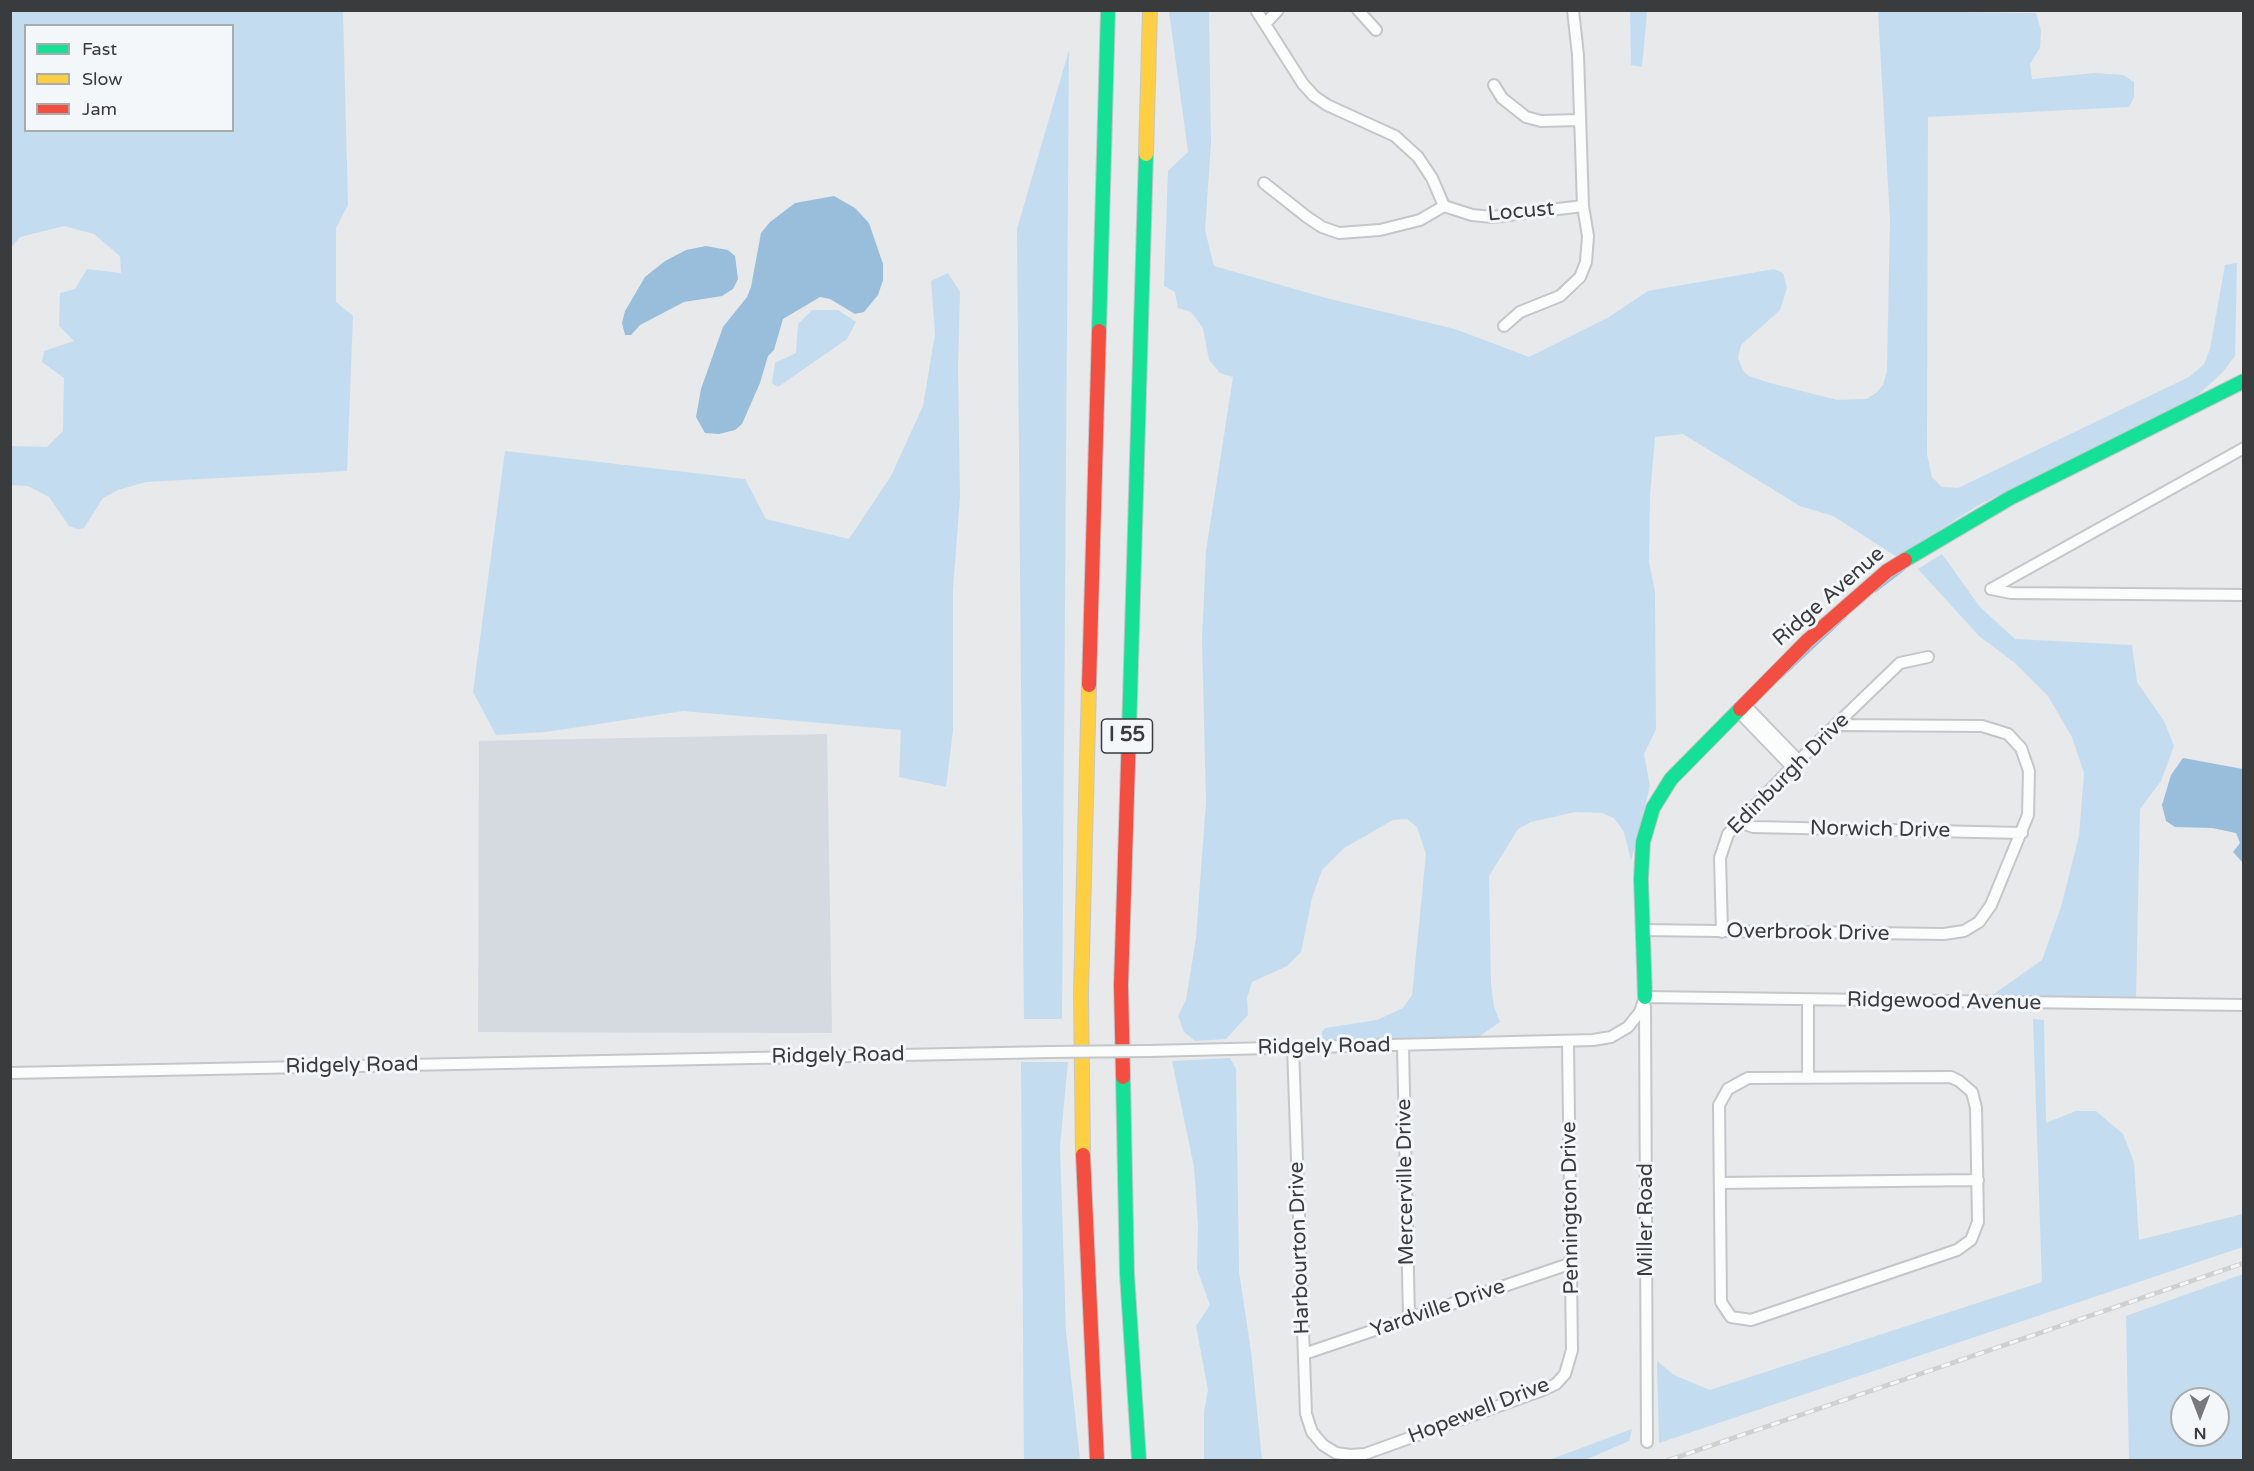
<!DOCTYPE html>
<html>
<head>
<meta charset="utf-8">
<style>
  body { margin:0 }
  #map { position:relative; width:2254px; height:1471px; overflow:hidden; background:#e7e9eb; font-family:"Varela Round",sans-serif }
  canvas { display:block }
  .frame { position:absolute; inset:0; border:12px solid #393b3c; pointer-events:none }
  .legend { position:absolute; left:24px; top:24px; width:210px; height:108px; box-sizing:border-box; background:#f3f7f9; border:2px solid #a9acad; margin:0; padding:8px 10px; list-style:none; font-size:18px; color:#393b3c }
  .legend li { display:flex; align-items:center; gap:12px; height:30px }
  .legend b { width:30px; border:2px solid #a9acad }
  .north { position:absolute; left:2170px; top:1387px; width:60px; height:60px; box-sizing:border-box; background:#f3f7f9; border:2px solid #a9acad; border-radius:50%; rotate:180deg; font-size:16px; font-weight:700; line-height:24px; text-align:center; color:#393b3c }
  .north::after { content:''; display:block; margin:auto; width:21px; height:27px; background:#767879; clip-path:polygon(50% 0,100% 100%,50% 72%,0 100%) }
</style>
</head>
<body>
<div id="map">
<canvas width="2254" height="1471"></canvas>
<div class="frame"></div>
<ul class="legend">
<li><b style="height:8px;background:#16e098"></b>Fast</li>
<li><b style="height:8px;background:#ffcf43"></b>Slow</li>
<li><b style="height:8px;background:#f24e42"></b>Jam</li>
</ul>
<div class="north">N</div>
</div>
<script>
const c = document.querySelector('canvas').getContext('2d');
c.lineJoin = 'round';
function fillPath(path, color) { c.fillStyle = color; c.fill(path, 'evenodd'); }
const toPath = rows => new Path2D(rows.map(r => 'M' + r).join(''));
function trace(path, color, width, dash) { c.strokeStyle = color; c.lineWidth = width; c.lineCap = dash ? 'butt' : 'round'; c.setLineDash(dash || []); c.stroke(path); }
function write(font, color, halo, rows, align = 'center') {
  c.font = font + ' "Varela Round",sans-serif'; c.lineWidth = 6; c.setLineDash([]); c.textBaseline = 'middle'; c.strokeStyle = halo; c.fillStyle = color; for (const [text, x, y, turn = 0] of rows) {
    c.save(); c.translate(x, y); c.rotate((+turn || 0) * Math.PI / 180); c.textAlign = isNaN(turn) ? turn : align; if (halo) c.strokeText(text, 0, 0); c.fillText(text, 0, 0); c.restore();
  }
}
fillPath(toPath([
  [827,734,832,1033,478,1032,479,741]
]), '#d4dadf');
fillPath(toPath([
  [11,10,343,11,348,205,336,228,336,302,353,316,347,471,146,482,118,490,103,498,84,528,78,529,69,526,49,497,28,486,11,485,11,446,47,447,63,431,64,378,42,362,44,351,74,341,59,326,60,293,75,289,87,269,121,273,120,256,94,234,64,226,20,237,11,248],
  [26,26,232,26,232,130,26,130],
  [1169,11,1209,11,1211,144,1205,230,1214,266,1326,298,1455,329,1529,357,1609,317,1648,291,1774,269,1783,273,1787,288,1780,310,1741,345,1738,358,1743,371,1749,376,1770,383,1837,400,1866,399,1876,393,1883,385,1887,371,1890,220,1878,11,2036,13,2041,30,2040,48,2030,64,2032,79,2095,73,2123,75,2134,82,2134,97,2129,107,1928,117,1927,454,1932,477,1942,487,1958,488,2189,377,2204,364,2210,349,2225,265,2237,263,2235,356,2222,373,2198,395,1977,506,1897,557,1833,516,1800,506,1683,434,1655,437,1650,495,1649,562,1655,592,1656,729,1644,754,1650,786,1631,861,1624,832,1614,818,1602,813,1575,812,1531,822,1518,829,1489,876,1491,984,1494,1007,1500,1022,1477,1038,1328,1043,1323,1040,1322,1032,1325,1028,1377,1020,1403,1008,1412,995,1426,854,1417,827,1407,819,1393,820,1344,848,1322,870,1312,898,1301,952,1287,966,1252,982,1247,998,1248,1015,1226,1039,1195,1041,1184,1032,1178,1016,1186,1000,1196,938,1206,802,1202,640,1206,551,1233,377,1220,373,1209,360,1203,328,1191,312,1178,308,1175,292,1164,286,1168,171,1188,152],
  [1630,11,1647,11,1642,67,1631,65],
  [1069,50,1062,1019,1024,1019,1017,229],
  [948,273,960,292,958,368,960,497,953,589,953,730,946,787,899,777,901,730,683,711,546,732,496,735,473,692,505,451,745,479,766,519,849,539,891,476,923,406,935,334,931,281],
  [812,310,838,310,856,322,847,339,778,387,772,383,775,363,796,353,798,324],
  [1942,554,1980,607,2015,639,2132,645,2137,682,2164,721,2174,746,2161,781,2140,809,2136,998,1991,996,2042,960,2061,907,2079,836,2084,773,2072,737,2048,696,2015,663,1979,636,1918,569],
  [2033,1019,2044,1020,2046,1123,2076,1111,2096,1111,2123,1134,2134,1162,2139,1240,2243,1214,2243,1247,1659,1443,1657,1361,1674,1375,1710,1390,2042,1282],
  [1230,1058,1236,1069,1239,1272,1251,1351,1262,1460,1204,1460,1204,1412,1208,1390,1196,1326,1210,1305,1197,1269,1198,1225,1194,1167,1172,1061],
  [1021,1062,1068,1062,1060,1146,1066,1331,1080,1460,1024,1460],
  [2243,1274,2243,1460,2129,1460,2126,1316],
  [2182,1399,2218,1399,2218,1435,2182,1435],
  [1632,1429,1629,1441,1585,1460,1549,1460]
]), '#c4dcf0');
fillPath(toPath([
  [834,196,855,208,869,223,883,264,883,280,878,295,864,312,855,314,830,299,820,297,783,319,774,350,768,356,760,383,742,424,735,430,719,434,705,433,696,417,701,389,723,327,747,297,751,287,761,233,770,222,795,203],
  [706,246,728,250,735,256,738,279,733,289,722,296,684,302,640,325,631,335,625,335,622,323,625,311,645,277,665,261,686,250],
  [2183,758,2243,769,2243,863,2233,852,2240,843,2236,833,2212,828,2175,827,2166,821,2162,805,2171,775]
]), '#99bedc');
trace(toPath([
  [1875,591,1905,568],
  [1780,678,1845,617]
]), '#99bedc', 3);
const street = toPath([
  [1256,10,1303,84,1314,96,1327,105,1395,136,1418,157,1432,178,1444,206],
  [1358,10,1376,30],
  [1265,24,1278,10],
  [1494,85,1502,98,1526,117,1541,121,1580,120],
  [1264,183,1307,217,1322,227,1339,233,1380,230,1420,220,1444,206,1472,215,1492,217,1583,206],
  [1504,326,1520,312,1560,296,1580,277,1586,262,1588,236,1583,206,1578,55,1573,10],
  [1991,589,2244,448],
  [1991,589,2011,593,2244,595],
  [1744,704,1799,761],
  [1738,711,1792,767],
  [1739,822,1753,827,2022,833],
  [1642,930,1944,934,1964,931,1979,922,1991,905,2028,815,2029,771,2021,748,2008,734,1982,726,1838,725],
  [1722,932,1720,858,1728,834,1791,768,1900,663,1928,657],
  [1645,997,2244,1005],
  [1808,1000,1808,1078],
  [1645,1007,1647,1442],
  [1403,1046,1409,1318],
  [1293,1047,1306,1414,1312,1432,1323,1445,1336,1453,1350,1455,1365,1454,1543,1390,1556,1384,1565,1374,1572,1350,1568,1042],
  [1149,1051,1593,1040,1611,1037,1628,1027,1640,1012,1645,997],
  [10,1073,1050,1052],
  [1951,1077,1959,1081,1972,1092,1976,1108,1978,1222,1971,1240,1957,1250,1751,1320,1731,1317,1721,1302,1719,1105,1728,1089,1748,1078,1951,1077],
  [1720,1183,1978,1180],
  [1304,1354,1572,1263]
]);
const fast = toPath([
  [1099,331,1108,10],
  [1905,560,2010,498,2244,381],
  [1129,732,1146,154],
  [1645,997,1641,879,1643,842,1653,808,1671,779,1740,709],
  [1123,1077,1127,1274,1139,1460]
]);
const slow = toPath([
  [1146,154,1150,10],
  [1083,1155,1081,993,1089,685]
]);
const jam = toPath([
  [1089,685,1099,331],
  [1740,709,1807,641,1887,571,1905,560],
  [1123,1077,1121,985,1129,732],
  [1083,1155,1097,1460]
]);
trace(street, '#c5c6c8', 14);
trace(fast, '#c5c6c8', 16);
trace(slow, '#c5c6c8', 16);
trace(jam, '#c5c6c8', 16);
trace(street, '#fbfcfc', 10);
trace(fast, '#16e098', 14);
trace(slow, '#ffcf43', 14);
trace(jam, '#f24e42', 14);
const rail = toPath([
  [1669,1460,2244,1263]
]);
trace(rail, '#cfd0d0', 5);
trace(rail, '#f3f7f9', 3, [9]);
const streetBridge = toPath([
  [1050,1052,1149,1051]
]);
trace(streetBridge, '#c5c6c8', 14, []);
trace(streetBridge, '#fbfcfc', 10);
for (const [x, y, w] of [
  [1127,736,51]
]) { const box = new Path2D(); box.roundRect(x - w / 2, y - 17, w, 34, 4.5); c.fillStyle = '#f3f7f9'; c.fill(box); trace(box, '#393b3c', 1.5); }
write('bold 20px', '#393b3c', null, [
  ["I 55",1127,736]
]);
write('21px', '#393b3c', '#f3f7f9', [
  ["Locust",1521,212,-5],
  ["Ridge Avenue",1829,597,-41],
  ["Edinburgh Drive",1789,774,-45],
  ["Norwich Drive",1880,830,1],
  ["Overbrook Drive",1808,933,1],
  ["Ridgewood Avenue",1944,1002,1],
  ["Ridgely Road",1324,1047,-1],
  ["Ridgely Road",838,1056,-1],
  ["Ridgely Road",352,1066,-1],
  ["Mercerville Drive",1406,1182,-91],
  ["Pennington Drive",1571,1208,-91],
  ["Miller Road",1646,1220,-90],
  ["Harbourton Drive",1300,1248,-92],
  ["Yardville Drive",1438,1309,-19],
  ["Hopewell Drive",1479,1411,-21]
]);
</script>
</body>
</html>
